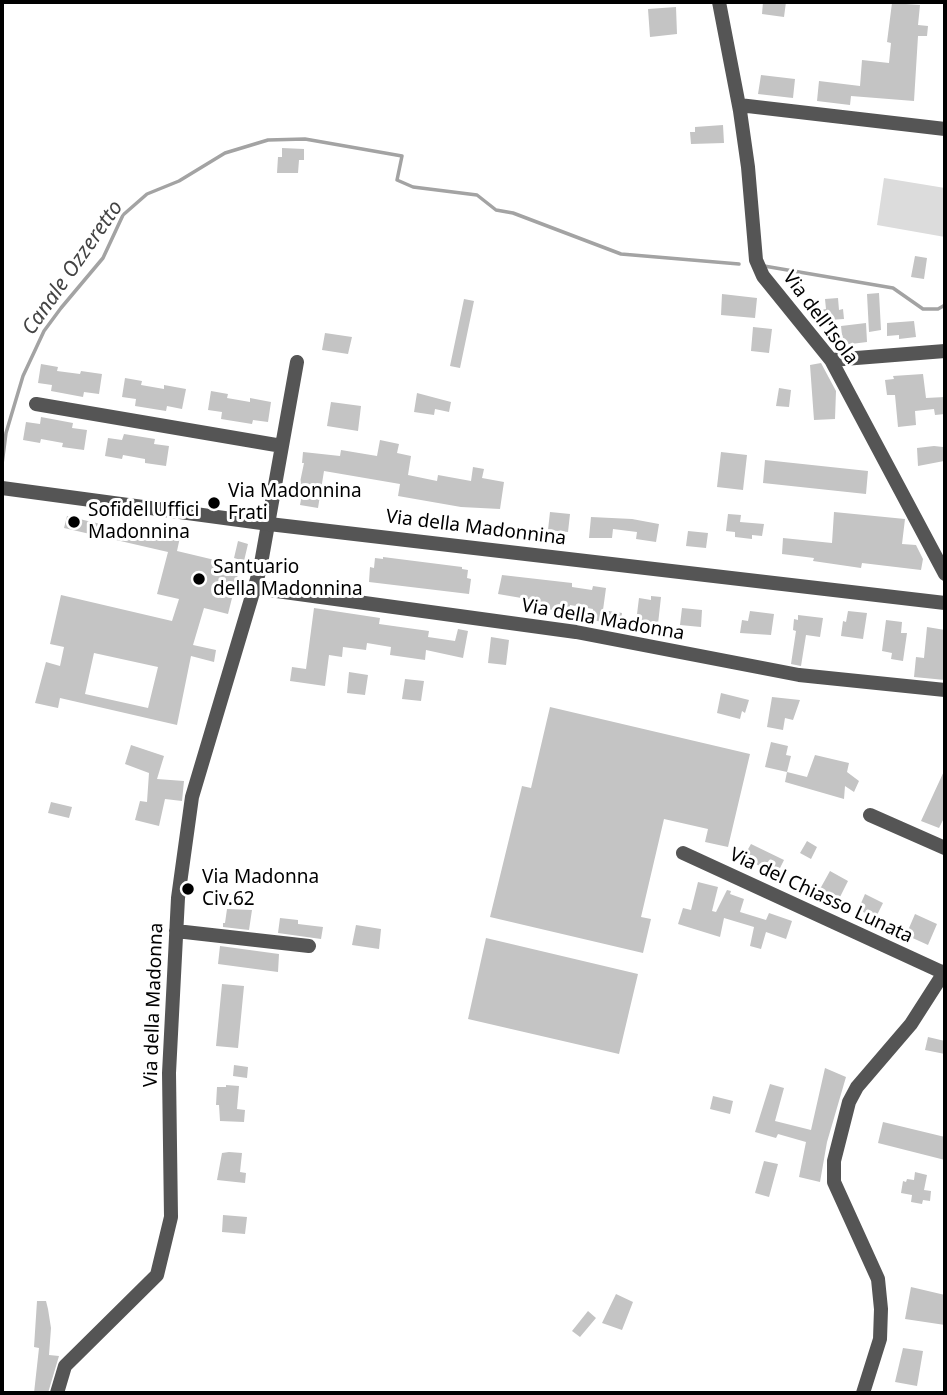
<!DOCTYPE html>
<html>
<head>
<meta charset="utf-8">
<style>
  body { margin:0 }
  #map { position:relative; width:947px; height:1395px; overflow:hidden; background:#fff; font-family:"Noto Sans",sans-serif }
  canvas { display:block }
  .frame { position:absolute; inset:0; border:4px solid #000; pointer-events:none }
</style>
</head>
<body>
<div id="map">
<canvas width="947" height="1395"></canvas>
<div class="frame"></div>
</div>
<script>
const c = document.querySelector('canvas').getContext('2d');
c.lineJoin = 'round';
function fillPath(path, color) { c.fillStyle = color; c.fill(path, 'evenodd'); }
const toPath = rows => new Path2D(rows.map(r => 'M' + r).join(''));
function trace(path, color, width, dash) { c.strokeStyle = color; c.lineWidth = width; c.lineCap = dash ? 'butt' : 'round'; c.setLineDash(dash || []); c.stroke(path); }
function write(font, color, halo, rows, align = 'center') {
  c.font = font + ' "Noto Sans",sans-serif'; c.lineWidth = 6; c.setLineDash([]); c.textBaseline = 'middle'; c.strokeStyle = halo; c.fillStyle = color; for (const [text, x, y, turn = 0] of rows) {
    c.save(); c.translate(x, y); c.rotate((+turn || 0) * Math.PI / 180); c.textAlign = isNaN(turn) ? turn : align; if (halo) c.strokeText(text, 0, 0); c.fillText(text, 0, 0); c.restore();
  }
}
fillPath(toPath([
  [884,178,945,188,945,237,877,225]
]), '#dcdcdc');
trace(toPath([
  [764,266,893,288,923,309,938,309,945,305],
  [2,464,6,433,23,376,44,331,61,308,103,258,123,215,147,194,179,181,225,153,268,140,305,139,402,156,397,180,413,187,477,195,496,210,513,213,621,254,739,264]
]), '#a3a3a3', 3.5);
fillPath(toPath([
  [763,2,786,2,784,17,762,14],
  [892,3,920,5,918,25,928,26,927,36,918,36,914,101,851,96,850,105,817,101,819,81,860,86,862,60,889,63,891,43,887,42],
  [676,7,677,34,650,37,648,9],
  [761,75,795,79,793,98,758,94],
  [723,125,724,143,691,144,690,132,695,132,695,127],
  [282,148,304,149,304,160,299,160,298,173,277,173,278,157,282,157],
  [915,256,927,258,924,279,911,277],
  [879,293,881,330,869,332,867,294],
  [722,294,757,298,755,318,721,315],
  [838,298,839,310,843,309,844,319,812,321,811,312,826,309,825,299],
  [464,299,474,301,460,368,450,366],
  [914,321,916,337,899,339,899,335,887,336,887,323],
  [866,323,867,342,843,345,841,326],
  [753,327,772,329,769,353,751,351],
  [325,333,352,337,348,354,322,350],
  [821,363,836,391,835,419,814,420,810,365],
  [41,364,58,367,57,371,80,374,81,371,102,374,99,394,84,392,83,397,51,391,52,385,38,383],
  [923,374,926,398,945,397,945,414,935,415,934,409,915,411,916,425,898,427,895,395,887,395,885,380,894,379,893,376],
  [125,378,142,381,141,385,164,389,164,385,186,389,182,409,167,406,166,411,135,406,136,399,122,397],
  [779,388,791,390,789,407,776,406],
  [211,391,228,394,227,398,250,402,250,398,271,402,268,422,253,420,252,424,221,419,222,412,208,410],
  [417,393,451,402,449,412,435,409,434,415,414,412],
  [331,402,361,406,358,431,327,426],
  [41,417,73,423,72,428,87,430,84,450,62,447,63,443,41,439,40,443,23,440,26,422,40,424],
  [124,434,155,439,154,444,169,446,166,466,145,463,145,459,123,455,122,459,105,456,108,438,122,440],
  [380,440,399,444,397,453,411,456,408,475,437,481,438,475,471,481,473,467,484,469,482,478,504,482,500,509,461,507,398,496,400,484,324,471,318,508,300,505,303,488,299,487,304,463,302,463,303,452,340,456,341,450,377,456],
  [934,446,943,447,944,461,918,466,917,448],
  [721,452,747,455,743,490,717,487],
  [765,460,868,471,866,494,763,483],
  [550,512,570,514,568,532,548,530],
  [834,512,905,519,902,544,916,545,923,559,921,570,862,563,861,568,813,561,814,558,782,554,783,538,832,543],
  [728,514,741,515,740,522,764,524,762,536,752,535,752,539,735,537,735,532,726,531],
  [67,516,163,539,167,524,182,528,177,551,240,566,228,614,204,608,193,645,216,650,214,662,191,656,177,725,60,698,58,708,35,703,46,662,60,666,64,647,50,644,61,595,172,621,179,599,157,594,168,552,64,528],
  [94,653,158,667,148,708,85,694],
  [591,517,632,519,659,524,656,542,636,539,637,532,613,529,612,538,589,538],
  [688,531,708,533,706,548,686,546],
  [238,541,248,544,244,561,234,558],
  [383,557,462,567,462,569,468,570,467,578,471,579,469,594,369,582,370,567,374,568,375,558,383,559],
  [502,575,572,583,572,587,592,590,593,586,606,588,603,610,622,613,620,629,610,628,610,623,591,620,593,609,570,605,569,612,538,608,539,601,498,594],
  [651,596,661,597,658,624,636,622,639,598,651,600],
  [314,608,380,618,379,624,429,631,428,637,455,641,458,629,468,631,463,658,426,650,425,660,390,655,391,647,367,643,366,650,343,647,342,657,329,655,325,686,290,681,292,667,306,669],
  [682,608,702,610,701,627,680,625],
  [750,611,774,614,771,635,740,633,742,620,748,621],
  [848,611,867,613,863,639,841,636,843,621,846,622],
  [798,615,823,618,820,637,806,635,801,666,791,664,796,631,793,630,794,619,798,620],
  [886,620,902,622,901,633,907,633,903,661,891,659,892,653,882,651],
  [927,627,945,630,945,680,914,677,916,657,924,658],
  [491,637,509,640,506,665,488,663],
  [349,672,368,675,365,695,347,693],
  [405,679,424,681,421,701,402,699],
  [721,693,749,700,745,713,742,711,740,719,717,713],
  [772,697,800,700,793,720,785,718,783,730,767,727],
  [550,707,750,754,728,847,705,842,708,829,664,819,641,917,651,919,643,953,490,917,522,786,531,788],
  [771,742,788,746,786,755,791,756,787,772,765,767],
  [131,745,164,756,157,779,184,781,182,801,165,799,159,826,135,820,140,801,147,802,149,773,125,764],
  [815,755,849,763,847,772,859,781,854,792,845,786,844,799,785,782,787,772,807,777],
  [945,769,945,816,939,828,921,821],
  [51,802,72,807,69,818,48,813],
  [807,841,817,847,811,859,800,853],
  [751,844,784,860,777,874,743,858],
  [830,871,848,881,839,899,820,889],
  [698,882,718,887,712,911,716,912,727,890,731,891,730,894,744,899,740,912,766,920,769,913,792,921,786,939,766,932,761,949,750,946,754,927,724,918,720,937,678,924,683,908,691,910],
  [865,894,883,903,876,917,858,910],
  [227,909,252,910,249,930,223,927,223,923,225,923],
  [915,914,937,924,928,945,906,935],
  [280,918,298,920,298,924,323,927,321,939,278,933],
  [356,925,381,929,379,949,352,945],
  [486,938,638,974,619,1054,468,1019],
  [220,946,279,954,278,972,218,964],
  [222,984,244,986,238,1048,216,1046],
  [928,1037,945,1041,945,1054,925,1050],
  [234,1065,248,1067,247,1078,233,1076],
  [825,1068,846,1077,827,1142,820,1182,799,1177,806,1142,778,1134,776,1138,755,1132,770,1084,784,1088,775,1121,811,1130],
  [226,1085,239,1086,237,1109,245,1110,244,1122,220,1121,219,1105,216,1105,217,1087,226,1087],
  [713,1096,733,1101,730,1114,710,1109],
  [883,1122,945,1137,945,1160,878,1143],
  [229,1152,242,1153,240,1172,246,1173,245,1183,217,1180,222,1153],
  [764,1161,778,1164,769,1197,755,1193],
  [915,1172,927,1175,924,1190,931,1191,930,1201,923,1200,922,1204,911,1202,912,1195,901,1193,903,1181,906,1182,907,1179,914,1180],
  [223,1215,247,1217,245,1234,222,1232],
  [911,1287,945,1295,945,1325,905,1319],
  [616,1294,633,1302,622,1330,602,1323],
  [37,1301,46,1301,48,1309,51,1328,49,1355,59,1356,48,1393,34,1393,39,1348,34,1347],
  [588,1311,596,1318,580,1337,572,1331],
  [903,1348,923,1351,917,1386,895,1382]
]), '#c4c4c4');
trace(toPath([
  [719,2,740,111,748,167,756,260,763,276,831,360,945,574],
  [739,105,945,129],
  [831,360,945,351],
  [36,404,282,446],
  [255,588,576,632,799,675,945,690],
  [870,815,945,848],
  [683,853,944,973],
  [176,931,309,946],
  [57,1393,65,1366,157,1275,171,1217,169,1073,178,898,192,797,260,569,297,362],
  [863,1393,880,1339,881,1309,878,1279,834,1182,834,1161,849,1102,857,1087,911,1024,945,971]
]), '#555', 14);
trace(toPath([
  [2,488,269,524,945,603]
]), '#555', 14);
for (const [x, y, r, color] of [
  [214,503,7,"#000"],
  [74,522,7,"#000"],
  [199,579,7,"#000"],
  [188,889,7,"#000"]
]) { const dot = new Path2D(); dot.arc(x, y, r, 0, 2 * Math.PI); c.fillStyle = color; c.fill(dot); trace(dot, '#fff', 2.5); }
write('19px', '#000', '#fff', [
  ["Via dell'Isola",820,318,53],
  ["Via della Madonnina",476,528,7],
  ["Via della Madonna",603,620,10],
  ["Via del Chiasso Lunata",821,896,25],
  ["Via della Madonna",154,1005,-88]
]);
write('19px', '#000', '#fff', [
  ["Via Madonnina",228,492],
  ["Frati",228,514],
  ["Sofidel Uffici",88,511],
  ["Madonnina",88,533],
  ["Santuario",213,568],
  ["della Madonnina",213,590],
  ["Via Madonna",202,878],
  ["Civ.62",202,900]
], 'left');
write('italic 21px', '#444', '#fff', [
  ["Canale Ozzeretto",73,268,-55]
]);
</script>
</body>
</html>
